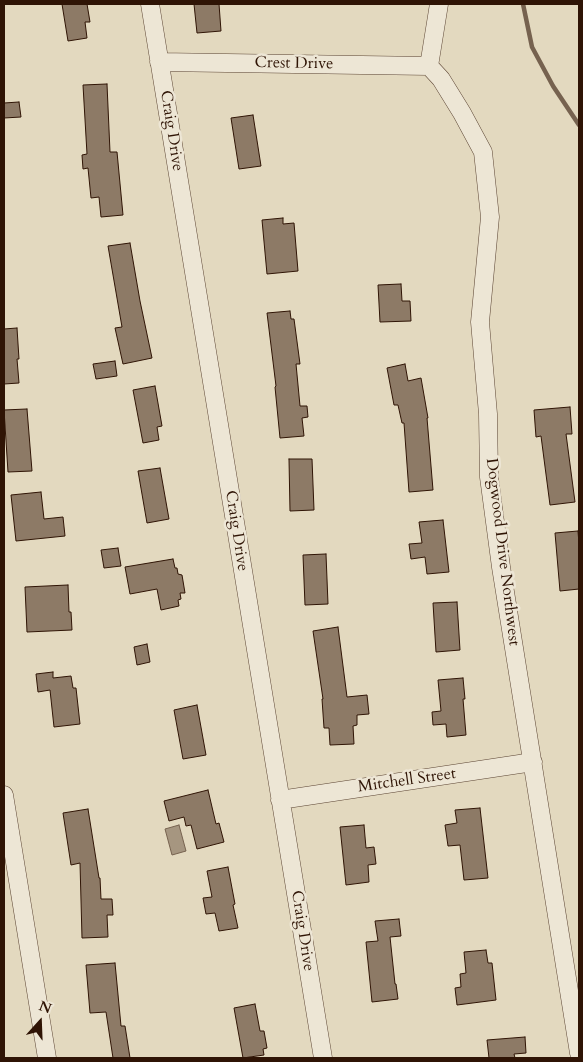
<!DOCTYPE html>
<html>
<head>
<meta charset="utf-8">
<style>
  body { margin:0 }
  #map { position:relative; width:583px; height:1062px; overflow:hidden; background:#e3d9bf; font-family:Cardo,serif }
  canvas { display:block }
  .frame { position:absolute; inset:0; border:5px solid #2f1405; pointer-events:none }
  .north { position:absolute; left:15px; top:997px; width:50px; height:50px; -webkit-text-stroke:4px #ede6d5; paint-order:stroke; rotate:20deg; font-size:14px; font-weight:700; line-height:20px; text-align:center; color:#2f1405 }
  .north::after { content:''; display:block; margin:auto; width:18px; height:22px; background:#2f1405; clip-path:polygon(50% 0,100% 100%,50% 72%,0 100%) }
</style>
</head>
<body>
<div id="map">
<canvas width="583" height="1062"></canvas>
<div class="frame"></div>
<div class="north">N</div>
</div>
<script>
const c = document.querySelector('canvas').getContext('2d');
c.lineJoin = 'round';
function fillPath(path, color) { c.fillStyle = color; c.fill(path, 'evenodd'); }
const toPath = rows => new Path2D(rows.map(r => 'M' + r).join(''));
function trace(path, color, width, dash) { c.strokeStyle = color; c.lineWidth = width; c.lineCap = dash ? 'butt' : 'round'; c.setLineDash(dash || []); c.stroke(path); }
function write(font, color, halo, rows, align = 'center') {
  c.font = font + ' Cardo,serif'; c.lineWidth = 5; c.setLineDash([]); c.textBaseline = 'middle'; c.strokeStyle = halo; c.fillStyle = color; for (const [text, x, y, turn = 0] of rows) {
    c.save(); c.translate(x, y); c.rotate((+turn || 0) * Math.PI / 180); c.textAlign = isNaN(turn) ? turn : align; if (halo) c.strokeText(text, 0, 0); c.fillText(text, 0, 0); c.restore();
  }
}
const water = toPath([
  [179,825,186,851,172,855,165,829,179,825]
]);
fillPath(water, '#a69680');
trace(water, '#76624f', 1);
trace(toPath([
  [523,4,532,47,553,86,579,125]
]), '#76624f', 4.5);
const building = toPath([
  [62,4,87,4,90,22,85,22,87,38,68,41,62,4],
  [194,4,219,4,221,31,197,33,194,4],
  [107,84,110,152,117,152,123,215,101,217,99,197,91,198,88,168,83,169,82,155,87,154,83,85,107,84],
  [19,102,21,117,4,118,4,103,19,102],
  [253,115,261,166,239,169,231,118,253,115],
  [283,218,283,224,294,223,298,271,267,274,262,220,283,218],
  [130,243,140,301,152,358,123,364,115,328,122,327,108,246,130,243],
  [401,284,402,301,410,301,411,321,380,322,378,285,401,284],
  [290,311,291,319,294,319,300,364,296,364,300,406,307,406,308,417,302,418,304,436,280,438,275,387,276,386,267,313,290,311],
  [17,328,19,359,17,359,19,383,4,384,4,329,17,328],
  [115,361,117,376,96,379,93,364,115,361],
  [405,364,408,381,421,378,428,418,427,418,433,490,409,492,404,423,402,423,398,405,394,405,387,368,405,364],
  [155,386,162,426,157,427,159,440,143,443,133,390,155,386],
  [570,407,572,434,566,434,575,502,550,505,541,436,536,437,534,410,570,407],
  [27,409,32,471,8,472,4,410,27,409],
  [289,459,312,459,314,510,290,511,289,459],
  [160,468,169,519,147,523,138,471,160,468],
  [41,492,44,519,63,517,65,536,16,541,11,495,41,492],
  [443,520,449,572,427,574,425,557,411,559,409,544,422,543,419,522,443,520],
  [578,531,579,544,579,589,560,591,555,533,578,531],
  [118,548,121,566,104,568,101,550,118,548],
  [326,554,328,604,305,605,303,555,326,554],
  [173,559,175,568,177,568,178,574,182,575,185,593,180,593,181,599,178,600,179,606,161,610,157,589,130,594,125,567,173,559],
  [68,585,69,612,71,612,72,630,27,632,25,587,68,585],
  [457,602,460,650,436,652,433,603,457,602],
  [338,627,347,697,367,695,369,714,357,715,357,725,353,726,354,744,330,745,329,728,324,728,322,699,323,699,313,631,338,627],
  [147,644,150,662,137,665,134,647,147,644],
  [53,672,53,678,71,676,73,688,76,688,80,724,54,727,50,690,38,692,36,674,53,672],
  [463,678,465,699,463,699,466,735,447,737,446,724,433,725,432,712,441,711,438,680,463,678],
  [197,705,206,755,183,759,174,710,197,705],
  [208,790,216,824,219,823,224,842,197,849,191,825,186,826,184,817,169,821,164,801,208,790],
  [480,808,488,878,464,880,460,845,448,846,445,825,457,823,455,810,480,808],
  [88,809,99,878,100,878,101,899,112,899,113,915,107,915,108,937,82,938,80,863,71,865,63,813,88,809],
  [364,825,366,848,374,847,376,864,368,865,369,882,346,885,340,827,364,825],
  [228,867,235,904,233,905,238,928,219,931,215,913,206,914,203,898,212,897,207,871,228,867],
  [399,919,401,936,390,937,395,984,396,984,398,999,372,1002,366,942,378,941,375,921,399,919],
  [486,950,488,963,492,963,496,1000,457,1005,455,988,461,987,460,974,466,973,464,952,486,950],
  [115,963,121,1026,125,1026,130,1058,113,1058,106,1012,90,1013,86,965,115,963],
  [255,1004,260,1031,264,1031,267,1048,263,1049,264,1055,243,1058,234,1008,255,1004],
  [525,1037,526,1053,514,1054,515,1058,489,1058,487,1040,525,1037]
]);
fillPath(building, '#8d7a66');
trace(building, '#2f1405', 1);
const minor = toPath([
  [150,4,323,1058],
  [159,62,429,66],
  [429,66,441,79,462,113,483,152,490,217,480,322,488,414,489,477,501,567,579,1053],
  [429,66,439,4],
  [4,795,47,1058],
  [280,800,533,762]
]);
trace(minor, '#5c4534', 19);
trace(minor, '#ede6d5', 18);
write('16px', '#2f1405', '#ede6d5', [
  ["Crest Drive",294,64,1],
  ["Craig Drive",171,131,81],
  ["Craig Drive",236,531,81],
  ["Dogwood Drive Northwest",502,552,83],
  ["Mitchell Street",407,781,-8],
  ["Craig Drive",302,931,81]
]);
</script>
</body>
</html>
